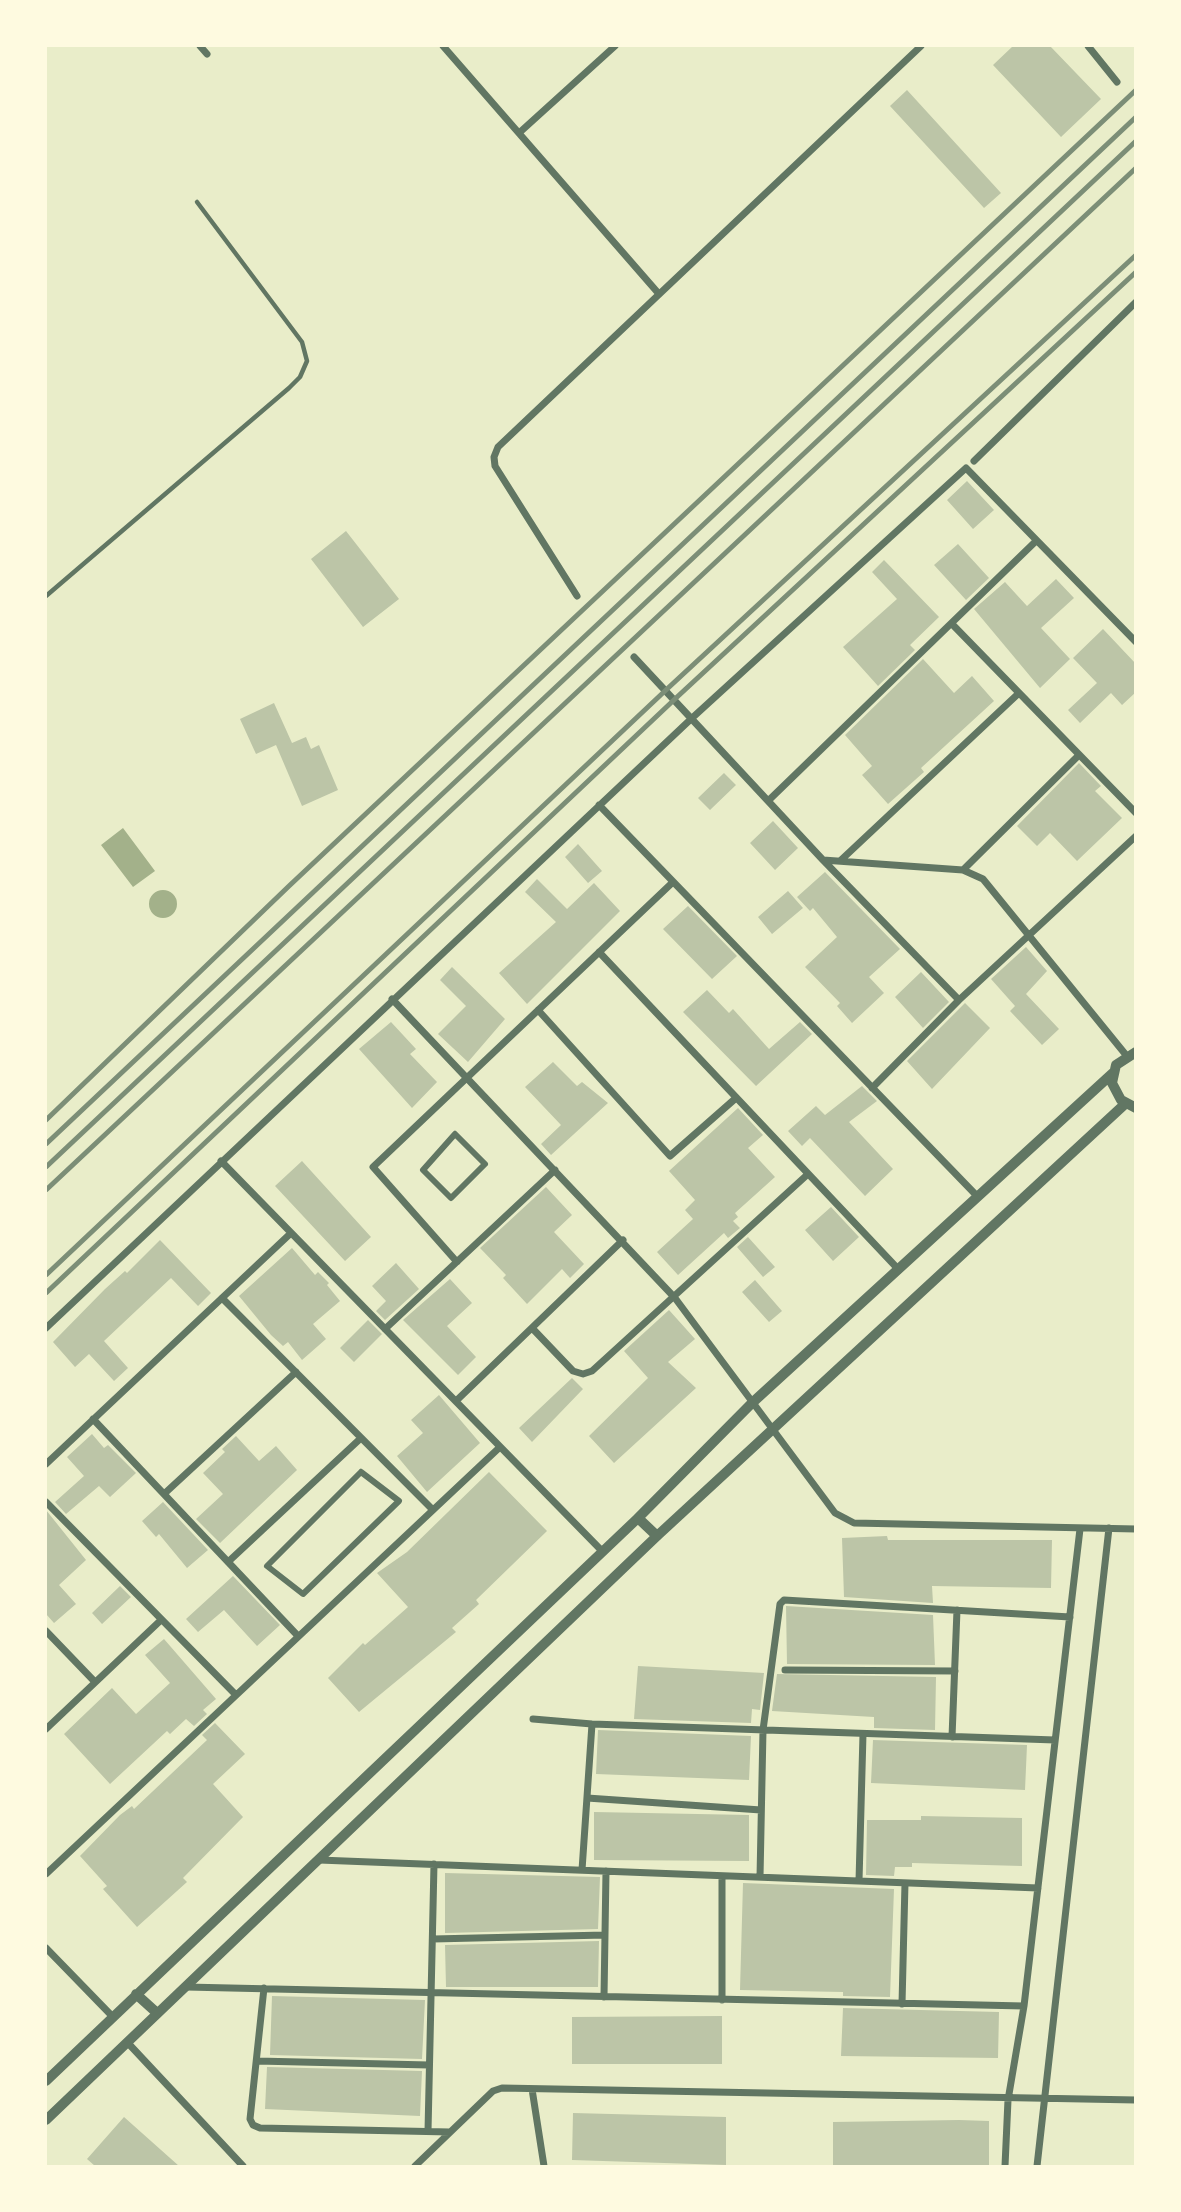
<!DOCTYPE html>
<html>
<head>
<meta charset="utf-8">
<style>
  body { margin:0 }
  #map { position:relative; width:1181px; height:2212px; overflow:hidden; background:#e9edc9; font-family:Poppins,sans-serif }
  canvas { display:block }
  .frame { position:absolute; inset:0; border:47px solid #fefae0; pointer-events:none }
</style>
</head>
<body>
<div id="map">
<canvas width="1181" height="2212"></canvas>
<div class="frame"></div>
</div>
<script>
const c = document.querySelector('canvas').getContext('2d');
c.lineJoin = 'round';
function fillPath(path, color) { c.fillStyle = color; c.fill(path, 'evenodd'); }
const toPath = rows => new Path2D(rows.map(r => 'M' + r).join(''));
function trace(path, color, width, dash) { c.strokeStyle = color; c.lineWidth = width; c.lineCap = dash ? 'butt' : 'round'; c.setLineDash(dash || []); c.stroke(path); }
fillPath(toPath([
  [123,828,155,871,133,887,101,845],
  '149 904a14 14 0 1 1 28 0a14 14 0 1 1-28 0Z'
]), '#a3b18a');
fillPath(toPath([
  [1013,46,1050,46,1101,99,1061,137,993,65],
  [907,90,1001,193,984,208,890,106],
  [967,481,994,510,973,529,947,500],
  [346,531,399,599,363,627,311,559],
  [958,544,989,578,966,600,934,565],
  [884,560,939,617,910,645,915,650,878,686,843,647,897,599,872,572],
  [1056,579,1074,598,1041,628,1070,659,1040,688,974,609,1005,582,1027,606],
  [1103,629,1136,664,1136,692,1122,705,1111,693,1080,723,1068,710,1097,683,1073,658],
  [923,659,954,693,972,676,994,701,921,768,924,772,888,804,862,775,872,766,845,735],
  [274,703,292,743,306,737,311,749,319,745,338,790,302,806,276,745,256,754,240,719],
  [1079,763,1101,786,1095,791,1122,818,1077,861,1050,833,1037,846,1017,826],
  [724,773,736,785,710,810,698,798],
  [773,821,798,848,775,870,750,843],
  [578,844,602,871,588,883,565,857],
  [825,872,900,949,869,977,884,993,852,1023,837,1006,840,1003,805,967,837,937,813,908,810,911,797,897],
  [537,879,567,909,594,883,620,911,527,1004,499,973,556,922,525,892],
  [788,891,803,908,772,934,758,917],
  [688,906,737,956,712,979,663,929],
  [1026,947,1047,971,1026,994,1059,1029,1042,1045,1010,1011,1015,1006,991,979],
  [452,967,505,1019,468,1062,438,1034,466,1006,440,980],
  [921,972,949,1002,923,1028,895,997],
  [707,990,729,1013,733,1009,769,1049,800,1022,812,1034,756,1086,683,1012],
  [965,1003,990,1028,932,1089,907,1061],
  [391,1022,416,1049,410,1054,437,1082,412,1108,359,1049],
  [553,1062,577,1086,582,1082,608,1103,551,1155,541,1144,561,1125,525,1087],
  [862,1086,877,1101,849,1122,893,1169,865,1196,810,1138,802,1146,788,1131,816,1106,825,1115],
  [738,1108,763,1135,748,1148,775,1177,735,1213,738,1217,733,1221,740,1228,728,1238,724,1233,678,1275,657,1252,693,1219,685,1210,695,1200,669,1171],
  [302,1161,371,1237,345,1261,275,1186],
  [546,1187,572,1215,554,1232,584,1264,570,1278,562,1269,527,1304,503,1278,506,1275,480,1248],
  [831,1207,859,1237,833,1261,805,1230],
  [748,1237,775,1267,763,1277,737,1247],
  [160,1240,211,1293,198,1306,171,1278,104,1341,128,1368,114,1381,89,1354,75,1367,53,1342,105,1289,125,1271,127,1273],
  [292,1248,315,1275,318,1272,329,1283,327,1285,340,1301,313,1324,326,1339,302,1360,288,1342,283,1346,271,1335,239,1296],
  [396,1263,419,1289,385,1320,376,1311,386,1301,372,1286],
  [450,1279,472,1303,447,1326,476,1357,458,1375,403,1320],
  [755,1280,782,1311,769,1322,742,1292],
  [669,1310,695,1339,668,1362,696,1388,614,1463,589,1436,648,1378,624,1351],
  [368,1320,382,1334,354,1362,340,1348],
  [572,1378,583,1389,532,1442,519,1428],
  [439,1395,480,1443,427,1492,397,1456,423,1433,411,1420],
  [92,1434,104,1448,108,1445,136,1473,110,1497,99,1486,66,1514,55,1502,84,1476,67,1457],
  [236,1436,259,1461,276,1446,297,1470,220,1543,196,1519,223,1494,203,1473,225,1452,222,1449],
  [489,1472,547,1531,476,1600,479,1604,452,1628,456,1632,359,1712,328,1678,363,1643,365,1645,408,1607,377,1573,407,1552],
  [163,1502,208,1550,187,1568,159,1534,156,1537,142,1521],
  [46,1510,86,1560,59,1585,76,1604,54,1623,46,1614],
  [887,1536,888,1540,1052,1540,1051,1588,932,1586,933,1603,844,1597,842,1538],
  [233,1576,280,1625,257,1646,224,1610,198,1632,186,1619],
  [120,1586,131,1597,102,1624,92,1613],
  [786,1606,933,1615,935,1665,787,1664],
  [164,1639,216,1699,203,1710,207,1714,194,1726,186,1719,170,1734,167,1731,110,1784,64,1734,112,1688,136,1714,170,1683,145,1655],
  [638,1666,764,1673,760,1710,752,1709,751,1723,634,1719],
  [777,1674,936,1677,935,1730,874,1728,874,1717,772,1711],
  [215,1723,245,1754,213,1784,243,1817,183,1878,187,1882,137,1927,103,1889,107,1886,80,1856,120,1815,132,1806,134,1809,207,1740,202,1735],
  [598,1730,751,1736,749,1780,596,1774],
  [873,1740,1027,1745,1025,1790,871,1783],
  [594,1812,749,1815,749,1861,594,1860],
  [921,1816,1022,1818,1022,1866,912,1863,912,1867,895,1867,894,1876,866,1875,867,1820,921,1820],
  [445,1873,600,1877,598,1929,445,1933],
  [743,1883,894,1889,890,1997,843,1996,843,1992,740,1990],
  [599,1941,598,1987,446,1987,445,1945],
  [272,1996,425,2000,422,2059,270,2055],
  [843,2008,999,2012,998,2058,841,2056],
  [722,2016,722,2064,572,2064,572,2017],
  [267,2067,422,2071,420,2116,265,2109],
  [573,2113,726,2117,726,2165,572,2160],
  [124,2117,179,2166,95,2166,87,2159],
  [959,2120,989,2121,989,2166,833,2166,833,2122]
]), '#bcc5a7');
trace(toPath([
  [46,596,289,388,300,377,307,361,302,342,197,202]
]), '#617663', 4.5);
trace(toPath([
  [455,1134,485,1164,451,1198,423,1170,455,1134],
  [361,1472,399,1501,303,1594,267,1566,361,1472]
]), '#617663', 6);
trace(toPath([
  [200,46,207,54],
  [443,46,659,294],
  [1088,46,1117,82],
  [519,133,615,46],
  [974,461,1136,302],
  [577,596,495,466,494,457,498,447,921,46],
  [952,624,1136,813],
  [634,657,823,860,963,870,983,879,1126,1055],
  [768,801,1035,542],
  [599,805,977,1196],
  [823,860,959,1000],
  [840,861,1019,693],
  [963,870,1079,755],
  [599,952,899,1270],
  [392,999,675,1298,835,1513,854,1523,1136,1529],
  [538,1010,670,1156,736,1098],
  [872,1088,959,1000,1136,836],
  [221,1161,603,1552],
  [457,1262,373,1167,673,882],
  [222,1298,433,1510],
  [46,1328,691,719,966,468,1136,642],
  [532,1328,573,1371,583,1374,592,1371,808,1174],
  [385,1329,555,1170],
  [456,1401,623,1240],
  [93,1419,298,1636],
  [46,1464,291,1233],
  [164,1494,296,1372],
  [46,1502,236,1695],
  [228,1562,361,1438],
  [46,1631,95,1682],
  [785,1670,955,1671],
  [533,1719,592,1724,1055,1740],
  [46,1729,161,1620],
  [952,1737,957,1610],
  [587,1798,761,1810],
  [319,1860,1038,1888],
  [582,1870,592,1724],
  [46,1874,500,1447],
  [760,1877,763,1730,780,1604,784,1600,1070,1617],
  [859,1881,863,1734],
  [433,1939,605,1935],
  [46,1948,113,2017],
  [186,1987,1024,2006],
  [264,1988,250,2119,253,2125,260,2128,450,2132],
  [604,1997,606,1871],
  [722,2000,722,1876],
  [902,2004,905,1883],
  [127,2042,243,2166],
  [257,2061,429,2065],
  [532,2089,544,2166],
  [428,2131,434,1864],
  [415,2166,493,2091,502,2088,1136,2100],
  [1005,2166,1008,2100,1024,2006,1080,1529],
  [1037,2166,1109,1528]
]), '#617663', 7);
trace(toPath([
  [1136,1052,1116,1065,1112,1083,1121,1100,1136,1108],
  [638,1518,657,1536],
  [136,1994,157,2013],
  [46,2081,638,1518,752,1403,1114,1072],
  [46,2120,657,1536,1125,1104]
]), '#617663', 10);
trace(toPath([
  [46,1120,289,886,1136,90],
  [46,1144,1136,117],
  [46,1167,1136,141],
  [46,1190,1136,168],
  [46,1275,667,689,1136,255],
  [46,1293,676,698,1136,272]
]), '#7c8e77', 5);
</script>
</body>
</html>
